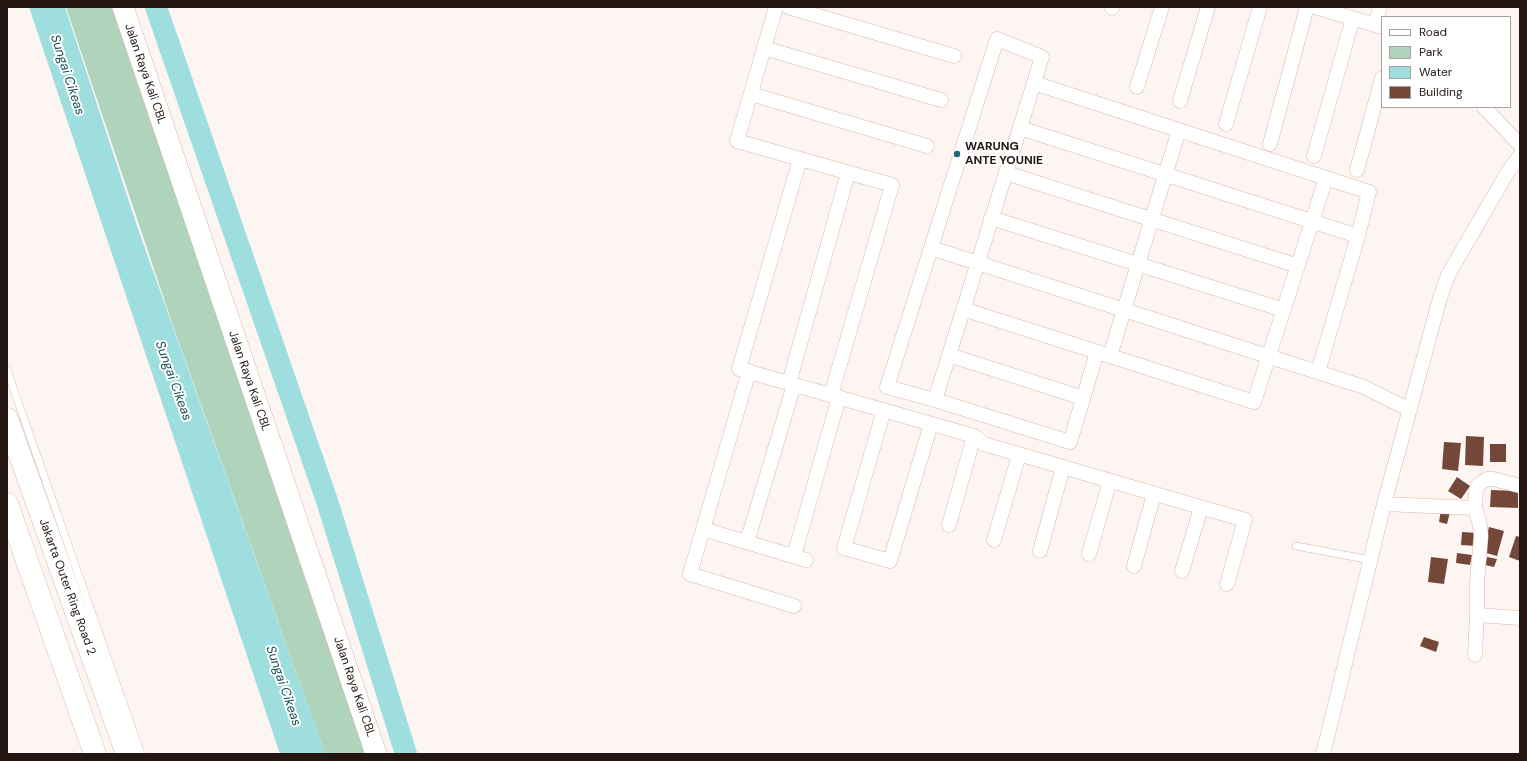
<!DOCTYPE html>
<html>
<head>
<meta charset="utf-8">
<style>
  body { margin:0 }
  #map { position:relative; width:1527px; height:761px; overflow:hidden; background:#fdf5f2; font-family:"DM Sans",sans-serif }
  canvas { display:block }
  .frame { position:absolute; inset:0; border:8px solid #231612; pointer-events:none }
  .legend { position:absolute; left:1381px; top:16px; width:130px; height:92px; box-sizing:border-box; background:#fff; border:1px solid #a7a2a0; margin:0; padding:5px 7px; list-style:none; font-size:12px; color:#231612 }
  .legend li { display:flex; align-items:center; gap:8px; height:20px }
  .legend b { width:20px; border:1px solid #a7a2a0 }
</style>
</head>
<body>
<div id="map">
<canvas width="1527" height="761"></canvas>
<div class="frame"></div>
<ul class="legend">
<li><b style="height:5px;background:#fff"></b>Road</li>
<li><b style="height:11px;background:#b0d4bb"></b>Park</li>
<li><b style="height:11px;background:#9edede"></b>Water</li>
<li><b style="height:11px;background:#734838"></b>Building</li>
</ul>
</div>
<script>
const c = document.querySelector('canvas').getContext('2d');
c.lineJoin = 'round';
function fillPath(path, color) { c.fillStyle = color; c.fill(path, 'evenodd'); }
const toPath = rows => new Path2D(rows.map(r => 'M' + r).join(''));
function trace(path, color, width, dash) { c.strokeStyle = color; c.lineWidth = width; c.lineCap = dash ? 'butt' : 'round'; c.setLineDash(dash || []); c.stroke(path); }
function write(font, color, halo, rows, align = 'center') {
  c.font = font + ' "DM Sans",sans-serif'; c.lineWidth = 4; c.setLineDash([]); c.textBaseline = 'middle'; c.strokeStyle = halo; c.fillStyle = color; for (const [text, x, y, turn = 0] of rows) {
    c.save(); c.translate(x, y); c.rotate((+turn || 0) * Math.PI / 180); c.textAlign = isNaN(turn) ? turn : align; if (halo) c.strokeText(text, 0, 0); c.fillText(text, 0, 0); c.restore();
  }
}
fillPath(toPath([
  [66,7,124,7,377,754,325,754,172,323]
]), '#b0d4bb');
fillPath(toPath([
  [29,7,65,7,137,226,325,754,280,754]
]), '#9edede');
trace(toPath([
  [156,7,327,501,406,754]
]), '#9edede', 22);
fillPath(toPath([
  [1466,436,1484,437,1483,466,1465,465],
  [1444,442,1461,443,1458,471,1442,469],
  [1490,444,1506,444,1506,462,1490,462],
  [1457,477,1470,486,1461,499,1448,491],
  [1491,490,1518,491,1518,508,1490,507],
  [1441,510,1450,512,1447,524,1439,522],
  [1489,527,1504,531,1497,556,1483,552],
  [1462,532,1478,533,1477,546,1461,545],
  [1516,536,1520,537,1520,561,1509,557],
  [1457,553,1472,555,1470,565,1456,563],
  [1431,557,1448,559,1444,584,1428,582],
  [1487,557,1497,559,1494,567,1485,565],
  [1424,637,1439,642,1436,652,1420,646]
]), '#734838');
const lane = toPath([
  [7,370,141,754],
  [1296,546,1371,560]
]);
const street = toPath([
  [776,7,737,141,892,185,831,395],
  [788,7,954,56],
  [1315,7,1382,27],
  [1112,8,1112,7],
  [1375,24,1380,7],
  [997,39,1042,57,935,400,887,387,997,39],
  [764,48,941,100],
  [1034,83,1369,192,1358,236,1318,372],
  [1137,87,1162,7],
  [751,94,927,146],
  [1180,101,1208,7],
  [1484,107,1520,145],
  [1226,124,1260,7],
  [1020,128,1358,236],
  [1270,144,1307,7],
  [1314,156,1353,18],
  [800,159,739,369,974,436,984,444,1245,520,1227,584],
  [1357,170,1382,78],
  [1006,173,1298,266],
  [991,218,1284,310],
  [931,248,1364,387,1410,410],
  [963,309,1254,402,1326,178],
  [949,355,1083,398],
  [1110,356,1179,130],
  [749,371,690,574,794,606],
  [789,383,848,173],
  [935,400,1070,442,1097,352],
  [884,410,844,548,890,561,931,424],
  [1384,504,1475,508,1476,491,1478,485,1487,479,1493,479,1520,486],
  [1475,508,1480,525,1481,536,1477,583,1477,615,1520,618],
  [949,525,974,436],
  [703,529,806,560],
  [994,540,1019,455],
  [747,542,794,385],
  [1040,551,1063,467],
  [1089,554,1110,481],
  [794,556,839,397],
  [1134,566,1154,494],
  [1182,571,1201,508],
  [1475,655,1477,615],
  [1323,754,1384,504,1440,298,1448,275,1506,175,1520,155]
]);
const secondary = toPath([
  [123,7,376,754]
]);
const highway = toPath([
  [7,419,127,754],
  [7,504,95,754]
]);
trace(lane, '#d9b6aa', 8);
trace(street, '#d9b6aa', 15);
trace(secondary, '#d9b6aa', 22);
trace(highway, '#d9b6aa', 23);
trace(lane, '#fff', 7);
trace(street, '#fff', 14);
trace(secondary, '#fff', 21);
trace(highway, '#fff', 22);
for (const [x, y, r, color] of [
  [957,154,4,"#1f6575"]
]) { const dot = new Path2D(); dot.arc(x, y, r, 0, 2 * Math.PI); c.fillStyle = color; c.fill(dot); trace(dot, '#fff', 1.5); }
write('12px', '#231612', '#fff', [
  ["Jalan Raya Kali CBL",145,74,71],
  ["Jalan Raya Kali CBL",249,381,71],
  ["Jakarta Outer Ring Road 2",67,587,70],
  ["Jalan Raya Kali CBL",354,687,71]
]);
write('bold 12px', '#231612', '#fff', [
  ["WARUNG",965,147],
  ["ANTE YOUNIE",965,161]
], 'left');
write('italic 13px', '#164e4e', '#fff', [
  ["Sungai Cikeas",67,75,72],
  ["Sungai Cikeas",173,381,70],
  ["Sungai Cikeas",283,686,71]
]);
</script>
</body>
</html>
